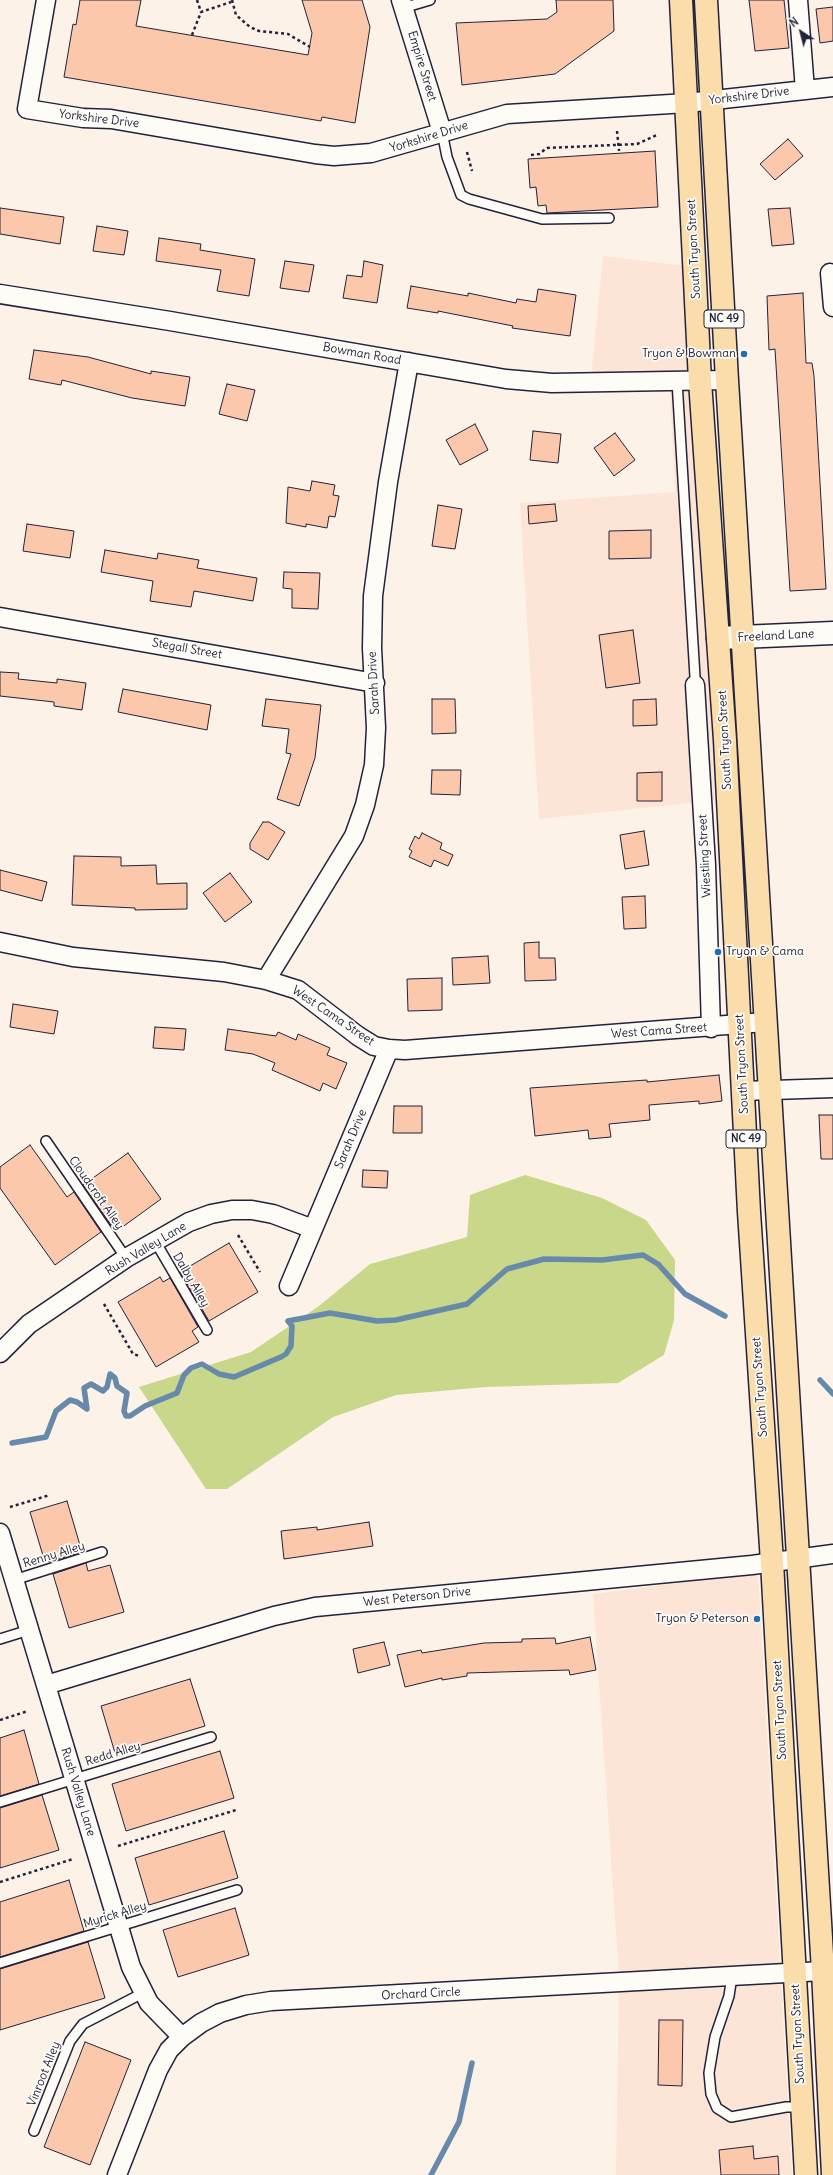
<!DOCTYPE html>
<html>
<head>
<meta charset="utf-8">
<style>
  body { margin:0 }
  #map { position:relative; width:833px; height:2175px; overflow:hidden; background:#fdf2e8; font-family:Delius,sans-serif }
  canvas { display:block }
  .north { position:absolute; left:781px; top:12px; width:40px; height:40px; -webkit-text-stroke:3px #fdfcf7; paint-order:stroke; rotate:324deg; font-size:11px; font-weight:700; line-height:16px; text-align:center; color:#22223b }
  .north::after { content:''; display:block; margin:auto; width:14px; height:18px; background:#22223b; clip-path:polygon(50% 0,100% 100%,50% 72%,0 100%) }
</style>
</head>
<body>
<div id="map">
<canvas width="833" height="2175"></canvas>
<div class="north">N</div>
</div>
<script>
const c = document.querySelector('canvas').getContext('2d');
c.lineJoin = 'round';
function fillPath(path, color) { c.fillStyle = color; c.fill(path, 'evenodd'); }
const toPath = rows => new Path2D(rows.map(r => 'M' + r).join(''));
function trace(path, color, width, dash) { c.strokeStyle = color; c.lineWidth = width; c.lineCap = dash ? 'butt' : 'round'; c.setLineDash(dash || []); c.stroke(path); }
function write(font, color, halo, rows, align = 'center') {
  c.font = font + ' Delius,sans-serif'; c.lineWidth = 3.5; c.setLineDash([]); c.textBaseline = 'middle'; c.strokeStyle = halo; c.fillStyle = color; for (const [text, x, y, turn = 0] of rows) {
    c.save(); c.translate(x, y); c.rotate((+turn || 0) * Math.PI / 180); c.textAlign = isNaN(turn) ? turn : align; if (halo) c.strokeText(text, 0, 0); c.fillText(text, 0, 0); c.restore();
  }
}
fillPath(toPath([
  [603,256,686,266,717,800,539,819,520,503,675,492,670,389,590,389],
  [758,1573,792,2175,616,2175,619,1975,593,1594]
]), '#fce5d6');
fillPath(toPath([
  [525,1175,602,1198,646,1220,675,1260,674,1320,664,1355,618,1383,485,1387,396,1395,333,1417,227,1489,206,1489,139,1387,251,1352,319,1306,370,1264,467,1237,470,1195]
]), '#c9d78a');
trace(toPath([
  [820,1380,833,1394],
  [12,1443,46,1437,56,1411,70,1400,77,1402,87,1409,84,1388,91,1384,103,1391,107,1387,110,1374,115,1378,117,1386,127,1393,124,1411,126,1416,130,1416,145,1406,177,1393,184,1375,191,1368,202,1364,219,1374,234,1377,281,1357,286,1354,291,1346,292,1326,288,1321,330,1313,377,1321,396,1320,467,1304,507,1269,544,1259,602,1260,643,1255,658,1264,685,1294,725,1316],
  [431,2175,459,2122,472,2063]
]), '#678aab', 5.5);
const building = toPath([
  [80,0,141,0,136,26,308,55,312,33,302,0,362,0,370,27,355,123,322,117,321,121,64,77,73,24,76,25,80,0],
  [556,0,613,0,614,31,555,74,462,85,456,23,547,19,557,12,556,0],
  [749,0,784,0,789,48,755,51,749,0],
  [833,7,833,41,820,43,816,9,833,7],
  [788,139,803,156,775,180,760,164,788,139],
  [655,151,658,207,547,213,546,205,538,206,536,187,530,188,528,159,655,151],
  [0,208,64,217,60,244,0,234,0,208],
  [790,208,794,244,772,246,768,209,790,208],
  [97,226,128,231,124,255,93,251,97,226],
  [159,238,201,244,200,250,255,259,249,296,217,291,221,270,156,261,159,238],
  [285,261,314,265,309,292,280,288,285,261],
  [364,261,383,265,377,303,343,298,347,275,362,277,364,261],
  [411,286,468,296,468,293,516,303,517,299,536,302,538,289,576,295,570,336,512,328,513,326,438,311,438,313,407,308,411,286],
  [803,293,806,363,812,363,814,376,826,589,790,591,775,349,769,350,767,296,803,293],
  [34,350,88,357,151,374,151,371,190,377,185,406,132,398,62,380,61,385,29,379,34,350],
  [227,384,255,390,247,421,219,414,227,384],
  [475,424,488,450,460,465,446,440,475,424],
  [533,431,561,434,558,463,530,460,533,431],
  [615,433,635,460,614,476,594,448,615,433],
  [312,481,335,485,333,495,339,496,335,517,329,516,327,528,306,524,306,527,286,523,288,487,310,491,312,481],
  [555,504,557,521,529,524,528,506,555,504],
  [438,505,462,509,455,549,432,546,438,505],
  [27,524,74,531,70,558,23,551,27,524],
  [651,530,651,558,609,559,609,531,651,530],
  [105,550,157,559,158,553,199,560,197,568,257,578,253,601,194,591,191,607,150,601,153,581,101,572,105,550],
  [284,572,320,573,318,609,292,608,292,589,283,588,284,572],
  [633,630,640,683,606,688,599,635,633,630],
  [0,672,19,673,18,679,57,683,57,679,86,683,82,710,54,706,54,702,0,696,0,672],
  [123,689,211,705,207,730,118,712,123,689],
  [266,699,321,705,315,758,299,806,277,799,291,754,286,753,289,729,262,726,266,699],
  [432,699,455,699,456,733,432,734,432,699],
  [656,699,657,725,633,726,633,700,656,699],
  [432,770,461,770,460,795,431,794,432,770],
  [662,772,662,801,637,801,637,773,662,772],
  [263,822,269,822,285,832,268,860,250,849,250,843,263,822],
  [644,831,649,865,625,869,620,835,644,831],
  [422,833,442,843,440,849,453,855,448,866,434,860,431,867,409,857,412,851,409,849,415,836,419,839,422,833],
  [74,856,121,857,121,866,156,865,157,884,187,883,187,909,135,910,135,908,72,905,74,856],
  [0,870,47,882,42,901,0,890,0,870],
  [230,873,252,902,225,922,203,893,230,873],
  [645,896,646,928,624,929,622,897,645,896],
  [539,942,539,958,555,958,556,980,525,981,524,943,539,942],
  [488,956,490,983,453,985,452,958,488,956],
  [442,978,442,1010,408,1011,407,979,442,978],
  [13,1004,58,1011,54,1034,10,1027,13,1004],
  [155,1027,186,1029,184,1050,153,1048,155,1027],
  [228,1029,276,1036,278,1032,296,1040,298,1034,330,1048,327,1055,347,1063,336,1089,323,1083,320,1091,272,1070,275,1063,253,1054,225,1050,228,1029],
  [719,1075,722,1101,699,1104,699,1101,649,1105,650,1120,609,1124,611,1137,589,1139,588,1130,535,1136,530,1088,647,1080,647,1082,719,1075],
  [394,1106,422,1106,422,1133,393,1133,394,1106],
  [819,1115,833,1115,833,1159,821,1159,819,1115],
  [30,1145,67,1197,74,1192,101,1232,55,1265,0,1188,0,1167,30,1145],
  [128,1153,161,1199,121,1228,116,1221,111,1225,83,1185,128,1153],
  [363,1170,388,1171,387,1188,362,1187,363,1170],
  [229,1243,258,1292,209,1321,180,1272,229,1243],
  [160,1277,163,1282,170,1278,198,1327,192,1331,199,1342,156,1367,118,1302,160,1277],
  [67,1501,82,1552,49,1562,48,1558,44,1559,30,1512,67,1501],
  [369,1522,373,1546,284,1559,281,1531,317,1527,317,1530,369,1522],
  [86,1563,88,1571,110,1565,124,1612,69,1628,53,1574,86,1563],
  [590,1637,596,1670,570,1675,569,1670,467,1673,467,1676,442,1680,442,1678,405,1687,397,1655,421,1650,422,1653,484,1643,522,1642,522,1639,555,1638,556,1644,590,1637],
  [384,1642,390,1665,358,1673,353,1649,384,1642],
  [190,1679,205,1726,115,1753,101,1706,190,1679],
  [24,1730,39,1784,0,1796,0,1738,24,1730],
  [220,1751,234,1798,126,1831,112,1784,220,1751],
  [42,1795,59,1850,0,1868,0,1808,42,1795],
  [224,1831,238,1878,149,1905,135,1858,224,1831],
  [69,1880,84,1931,0,1957,0,1902,69,1880],
  [235,1908,249,1955,178,1977,163,1930,235,1908],
  [88,1942,105,1998,0,2030,0,1969,88,1942],
  [659,2020,683,2020,682,2086,658,2085,659,2020],
  [85,2042,131,2060,90,2165,44,2147,85,2042],
  [753,2146,754,2159,778,2156,779,2175,721,2175,719,2150,753,2146]
]);
fillPath(building, '#fbc8ac');
trace(building, '#22223b', 1);
const lane = toPath([
  [403,8,430,0],
  [442,132,447,157,461,195,469,199,542,219,609,218],
  [677,381,695,677],
  [46,1141,126,1258],
  [155,1241,207,1330],
  [14,1580,102,1552],
  [0,1639,29,1630],
  [0,1802,211,1737],
  [0,1963,237,1890],
  [732,1976,729,1996,715,2037,709,2073,711,2094,717,2108,731,2117,786,2107,802,2107],
  [34,2131,70,2041,83,2024,143,1993]
]);
const street = toPath([
  [46,0,27,109,83,118,111,119,315,154,334,156,371,153,507,114,687,103,833,87],
  [401,0,442,132],
  [798,0,805,90],
  [830,273,833,307],
  [0,294,170,321,506,379,552,383,727,380],
  [0,617,375,683],
  [695,685,706,865,711,1028],
  [0,942,73,957,224,972,266,980,298,990,358,1036,374,1046,389,1049,405,1050,765,1022],
  [266,980,354,836,365,805,374,765,376,728,372,648,373,596,388,482,409,362],
  [743,1091,833,1088],
  [289,1286,389,1049],
  [0,1353,29,1324,126,1258,189,1222,211,1214,232,1210,252,1210,273,1214,313,1229],
  [0,1533,131,1967,149,2003,182,2037],
  [46,1685,274,1616,315,1607,752,1565,833,1554],
  [117,2175,158,2070,169,2050,182,2037,201,2023,220,2013,246,2005,271,2001,823,1971]
]);
const secondary = toPath([
  [718,638,833,633]
]);
const primary = toPath([
  [681,0,700,381,725,740,749,1212,772,1562,806,2175],
  [706,0,727,380,823,1971,833,2175]
]);
trace(lane, '#22223b', 12);
trace(street, '#22223b', 21);
trace(secondary, '#22223b', 25);
trace(primary, '#22223b', 25);
trace(toPath([
  [197,0,201,12,231,2],
  [232,0,236,15,250,27,259,31,288,34,310,47],
  [192,35,201,12],
  [617,131,619,151],
  [467,152,472,171],
  [531,155,539,154,547,148,637,144,657,135],
  [238,1235,260,1272],
  [104,1304,133,1354,140,1356],
  [10,1507,50,1495],
  [0,1720,28,1711],
  [118,1846,236,1810],
  [0,1882,73,1859]
]), '#22223b', 2.5, [3, 3]);
trace(lane, '#fdfcf7', 9);
trace(street, '#fdfcf7', 18);
trace(secondary, '#fdfcf7', 22);
trace(primary, '#faddab', 22);
for (const [x, y, r, color] of [
  [744,354,4,"#1f6fb2"],
  [718,952,4,"#1f6fb2"],
  [757,1619,4,"#1f6fb2"]
]) { const dot = new Path2D(); dot.arc(x, y, r, 0, 2 * Math.PI); c.fillStyle = color; c.fill(dot); trace(dot, '#fdfcf7', 1.5); }
for (const [x, y, w] of [
  [724,319,40],
  [746,1139,40]
]) { const box = new Path2D(); box.roundRect(x - w / 2, y - 9, w, 18, 3); c.fillStyle = '#fdfcf7'; c.fill(box); trace(box, '#22223b', 1); }
write('bold 11px', '#22223b', null, [
  ["NC 49",724,319],
  ["NC 49",746,1139]
]);
write('12px', '#22223b', '#fdfcf7', [
  ["Empire Street",422,66,73],
  ["Yorkshire Drive",749,96,-7],
  ["Yorkshire Drive",99,119,7],
  ["Yorkshire Drive",429,137,-17],
  ["South Tryon Street",694,249,-93],
  ["Bowman Road",362,354,10],
  ["Freeland Lane",776,636,-3],
  ["Stegall Street",187,649,10],
  ["Sarah Drive",374,683,-93],
  ["South Tryon Street",725,740,-93],
  ["Wiestling Street",705,856,-93],
  ["West Cama Street",333,1016,34],
  ["West Cama Street",659,1031,-4],
  ["South Tryon Street",742,1064,-93],
  ["Sarah Drive",351,1139,-67],
  ["Cloudcroft Alley",96,1193,55],
  ["Rush Valley Lane",146,1249,-31],
  ["Dalby Alley",191,1280,60],
  ["South Tryon Street",760,1387,-94],
  ["Renny Alley",54,1555,-17],
  ["West Peterson Drive",417,1597,-6],
  ["South Tryon Street",780,1710,-93],
  ["Redd Alley",113,1754,-17],
  ["Rush Valley Lane",78,1792,73],
  ["Myrick Alley",115,1915,-17],
  ["Orchard Circle",421,1994,-3],
  ["South Tryon Street",798,2034,-93],
  ["Vinroot Alley",44,2074,-68]
]);
write('12px', '#22223b', '#fdfcf7', [
  ["Tryon & Bowman",736,354],
  ["Tryon & Cama",726,952,"left"],
  ["Tryon & Peterson",749,1619]
], 'right');
</script>
</body>
</html>
